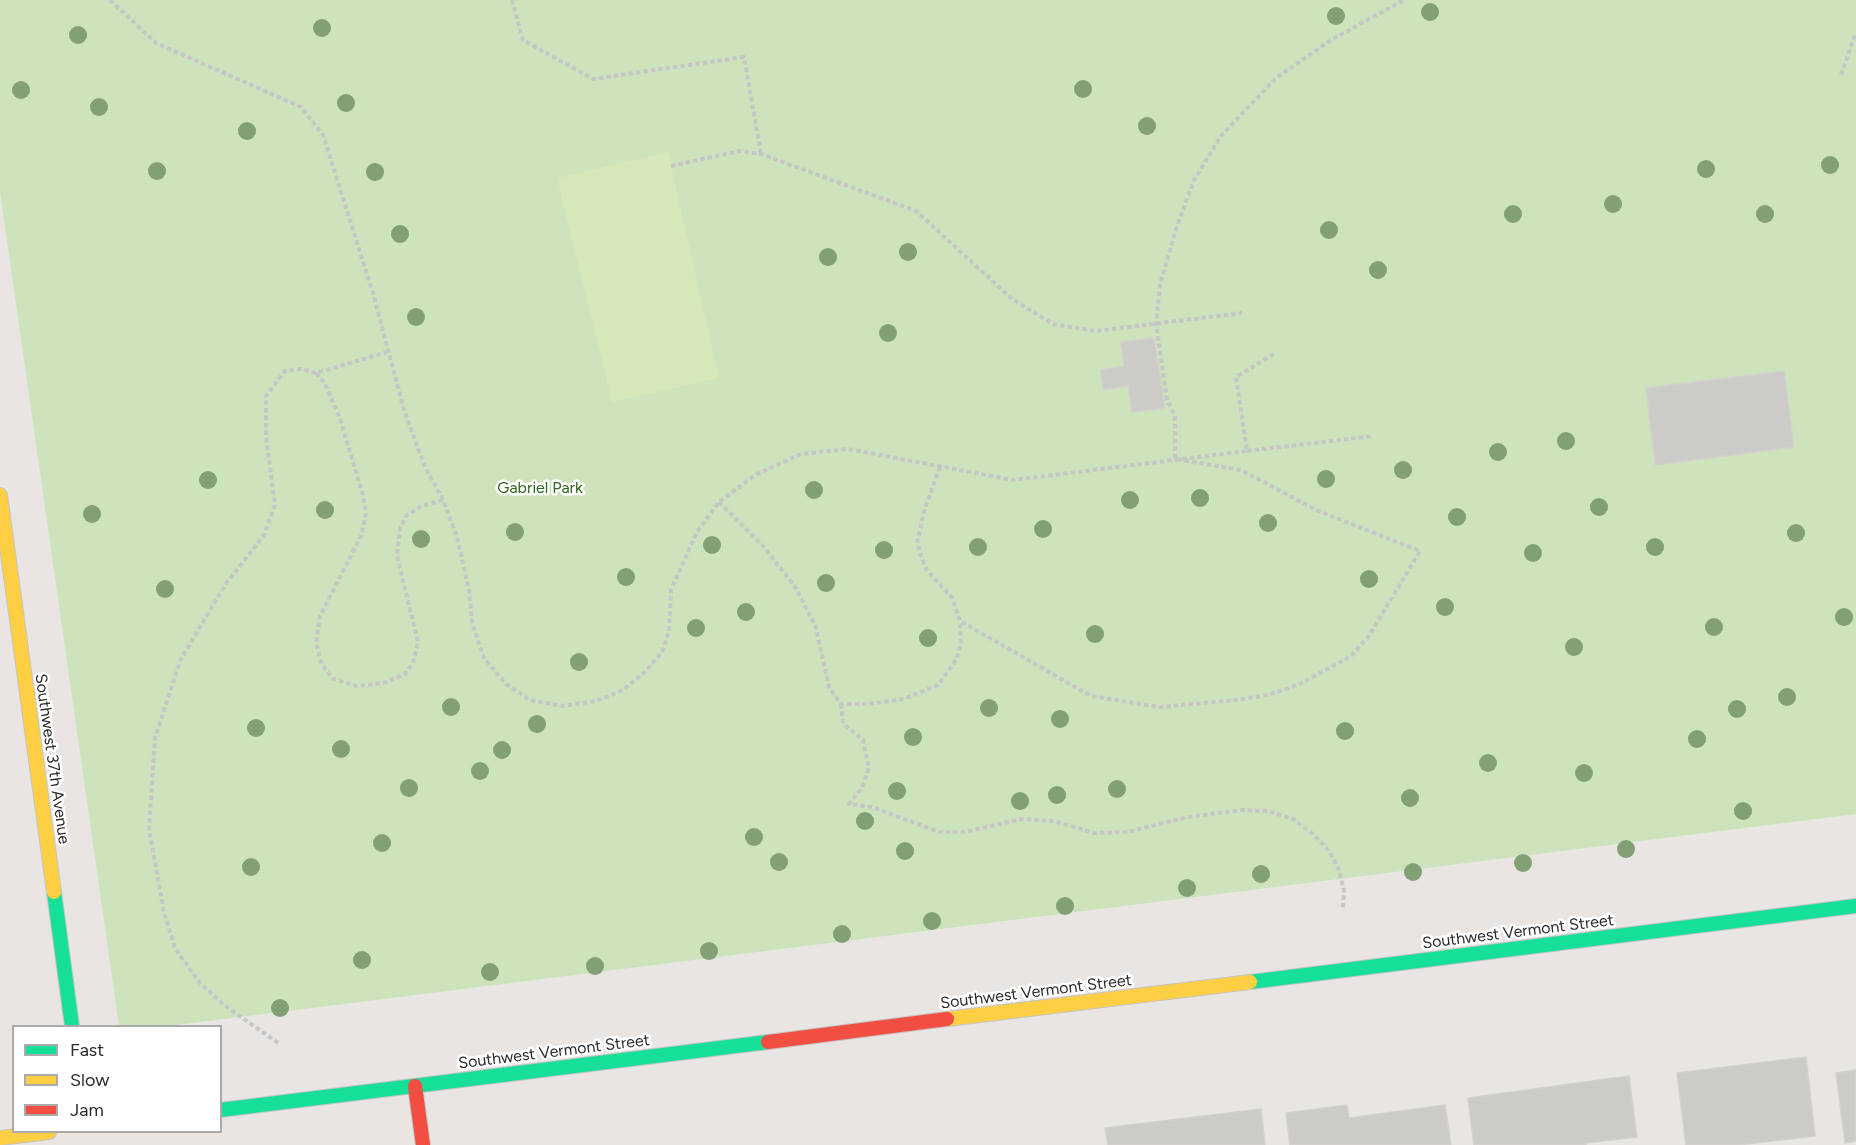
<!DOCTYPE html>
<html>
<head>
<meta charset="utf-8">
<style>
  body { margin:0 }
  #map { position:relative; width:1856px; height:1145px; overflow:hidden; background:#e8e5e2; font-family:Figtree,sans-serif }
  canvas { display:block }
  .legend { position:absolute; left:12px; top:1025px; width:210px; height:108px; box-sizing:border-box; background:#fff; border:2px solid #aaa; margin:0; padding:8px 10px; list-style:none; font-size:18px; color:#2b2b2b }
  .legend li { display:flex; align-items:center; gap:12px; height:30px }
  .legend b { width:30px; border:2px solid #aaa }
</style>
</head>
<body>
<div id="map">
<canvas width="1856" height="1145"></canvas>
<ul class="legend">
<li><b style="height:8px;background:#16e098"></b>Fast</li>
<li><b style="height:8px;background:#ffcf43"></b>Slow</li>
<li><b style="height:8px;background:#f24e42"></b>Jam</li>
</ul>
</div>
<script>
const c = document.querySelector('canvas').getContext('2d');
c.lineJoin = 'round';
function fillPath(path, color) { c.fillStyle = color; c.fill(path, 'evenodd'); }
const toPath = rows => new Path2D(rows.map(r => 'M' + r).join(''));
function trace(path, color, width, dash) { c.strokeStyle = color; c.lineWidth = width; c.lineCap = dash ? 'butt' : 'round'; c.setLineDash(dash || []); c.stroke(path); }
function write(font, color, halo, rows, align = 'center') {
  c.font = font + ' Figtree,sans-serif'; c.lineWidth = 5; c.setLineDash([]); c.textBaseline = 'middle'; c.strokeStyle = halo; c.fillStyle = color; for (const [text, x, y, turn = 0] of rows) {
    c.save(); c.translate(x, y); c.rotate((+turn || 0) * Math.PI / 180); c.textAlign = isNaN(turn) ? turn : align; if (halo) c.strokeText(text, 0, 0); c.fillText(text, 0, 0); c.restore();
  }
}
fillPath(toPath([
  [0,0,1856,0,1856,814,168,1026,119,1026,0,192]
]), '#cce3bc');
fillPath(toPath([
  [668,152,719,378,612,402,557,178]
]), '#d6e7ba');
const building = toPath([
  [1154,338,1165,408,1132,412,1128,386,1103,390,1100,370,1124,366,1121,342,1154,338],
  [1784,371,1794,447,1655,465,1646,388,1784,371],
  [1806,1057,1815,1136,1738,1145,1686,1145,1677,1073,1806,1057],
  [1856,1070,1856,1141,1845,1143,1836,1073,1856,1070],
  [1629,1076,1637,1137,1586,1143,1586,1145,1474,1145,1468,1098,1629,1076],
  [1347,1105,1349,1118,1445,1105,1451,1145,1290,1145,1286,1113,1347,1105],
  [1261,1109,1265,1145,1108,1145,1105,1128,1261,1109]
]);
fillPath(building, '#cdcbc8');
trace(building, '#d3d1ce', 1.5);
const fast = toPath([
  [54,892,72,1026],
  [1250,982,1856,906],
  [220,1110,768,1042]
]);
const slow = toPath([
  [0,495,54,892],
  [947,1019,1250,982],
  [0,1138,49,1132]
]);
const jam = toPath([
  [768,1042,947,1019],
  [415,1086,423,1145]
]);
trace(fast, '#c4c4c4', 16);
trace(slow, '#c4c4c4', 16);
trace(jam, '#c4c4c4', 16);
trace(toPath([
  [110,0,156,43,301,107,323,135,373,293,404,410,425,467,443,500,457,537,469,590,472,623,484,658,506,684,530,700,562,706,596,701,623,690,646,671,662,652,669,632,671,590,697,532,719,502,755,475,801,454,848,449,1013,480,1247,451,1236,377,1274,354],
  [512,0,523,40,593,79,744,57,761,154],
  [1841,75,1856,32],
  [671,166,739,151,761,154,916,211,1012,299,1053,324,1096,331,1242,313],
  [316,373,324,382,339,416,363,495,366,514,361,536,320,616,316,643,322,665,333,679,356,686,383,683,405,674,413,663,418,642,397,556,400,529,407,515,422,506,443,500],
  [1247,451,1373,436],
  [940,467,925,508,917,543,926,569,952,598,960,621,1091,696,1160,707,1236,700,1268,695,1300,684,1351,656,1369,636,1420,551,1316,510,1241,470,1175,459,1175,416,1167,400,1156,324,1160,284,1177,226,1194,180,1221,136,1276,78,1331,40,1404,0],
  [719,502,763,546,796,588,816,628,829,687,841,704,868,704,904,699,938,685,956,660,961,644,960,621],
  [841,704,843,724,863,740,869,768,862,788,849,804,872,807,939,832,964,832,1023,819,1054,821,1094,833,1127,832,1188,817,1242,810,1268,811,1293,819,1313,834,1329,851,1338,868,1344,890,1343,909],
  [278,1043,224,1005,199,982,175,948,164,912,149,829,155,738,180,661,225,585,264,535,275,505,266,437,266,396,285,371,301,369,316,373,387,352]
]), '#c6c6c6', 4, [4.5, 3]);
trace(fast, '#16e098', 14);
trace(slow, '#ffcf43', 14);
trace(jam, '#f24e42', 14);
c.fillStyle = '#829f76';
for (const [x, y] of [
  [1430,12],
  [1336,16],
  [322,28],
  [78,35],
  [1083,89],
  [21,90],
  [346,103],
  [99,107],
  [1147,126],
  [247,131],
  [1830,165],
  [1706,169],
  [157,171],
  [375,172],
  [1613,204],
  [1513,214],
  [1765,214],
  [1329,230],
  [400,234],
  [908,252],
  [828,257],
  [1378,270],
  [416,317],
  [888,333],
  [1566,441],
  [1498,452],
  [1403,470],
  [1326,479],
  [208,480],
  [814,490],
  [1200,498],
  [1130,500],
  [1599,507],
  [325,510],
  [92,514],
  [1457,517],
  [1268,523],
  [1043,529],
  [515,532],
  [1796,533],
  [421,539],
  [712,545],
  [978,547],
  [1655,547],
  [884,550],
  [1533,553],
  [626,577],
  [1369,579],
  [826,583],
  [165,589],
  [1445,607],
  [746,612],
  [1844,617],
  [1714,627],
  [696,628],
  [1095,634],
  [928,638],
  [1574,647],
  [579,662],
  [1787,697],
  [451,707],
  [989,708],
  [1737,709],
  [1060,719],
  [537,724],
  [256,728],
  [1345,731],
  [913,737],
  [1697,739],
  [341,749],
  [502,750],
  [1488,763],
  [480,771],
  [1584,773],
  [409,788],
  [1117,789],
  [897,791],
  [1057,795],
  [1410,798],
  [1020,801],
  [1743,811],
  [865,821],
  [754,837],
  [382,843],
  [1626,849],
  [905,851],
  [779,862],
  [1523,863],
  [251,867],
  [1413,872],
  [1261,874],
  [1187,888],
  [1065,906],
  [932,921],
  [842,934],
  [709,951],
  [362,960],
  [595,966],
  [490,972],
  [280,1008]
]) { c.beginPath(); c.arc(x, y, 9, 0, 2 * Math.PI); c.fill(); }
write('16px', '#2e661d', '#fff', [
  ["Gabriel Park",540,488]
]);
write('16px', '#2b2b2b', '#fff', [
  ["Southwest 37th Avenue",52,759,82],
  ["Southwest Vermont Street",1518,932,-7],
  ["Southwest Vermont Street",1036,992,-7],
  ["Southwest Vermont Street",554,1052,-7]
]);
</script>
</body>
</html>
